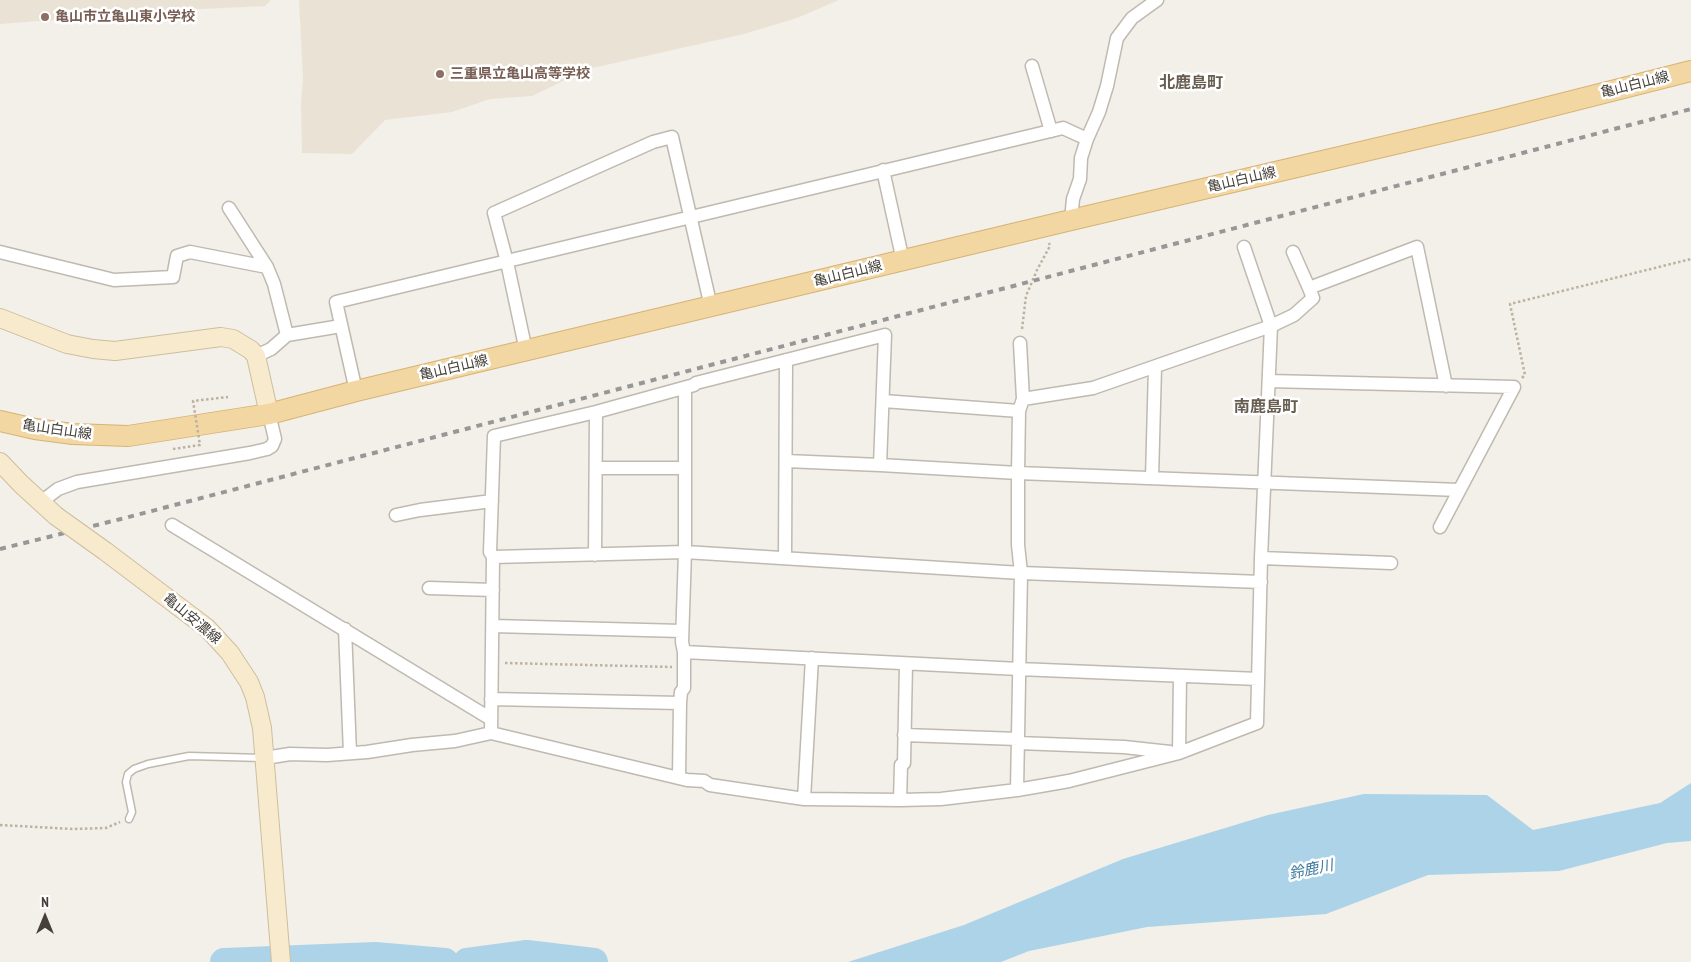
<!DOCTYPE html>
<html>
<head>
<meta charset="utf-8">
<style>
  body { margin:0 }
  #map { position:relative; width:1691px; height:962px; overflow:hidden; background:#f3efe9; font-family:"PT Sans Narrow",sans-serif }
  canvas { display:block }
  .north { position:absolute; left:20px; top:892px; width:50px; height:50px; -webkit-text-stroke:4px #fff; paint-order:stroke; rotate:0deg; font-size:14px; font-weight:700; line-height:20px; text-align:center; color:#454038 }
  .north::after { content:''; display:block; margin:auto; width:18px; height:22px; background:#454038; clip-path:polygon(50% 0,100% 100%,50% 72%,0 100%) }
</style>
</head>
<body>
<div id="map">
<canvas width="1691" height="962"></canvas>
<div class="north">N</div>
</div>
<script>
const c = document.querySelector('canvas').getContext('2d');
c.lineJoin = 'round';
function fillPath(path, color) { c.fillStyle = color; c.fill(path, 'evenodd'); }
const toPath = rows => new Path2D(rows.map(r => 'M' + r).join(''));
function trace(path, color, width, dash) { c.strokeStyle = color; c.lineWidth = width; c.lineCap = dash ? 'butt' : 'round'; c.setLineDash(dash || []); c.stroke(path); }
function write(font, color, halo, rows, align = 'center') {
  c.font = font + ' "PT Sans Narrow","Noto Sans JP",sans-serif'; c.lineWidth = 5; c.setLineDash([]); c.textBaseline = 'middle'; c.strokeStyle = halo; c.fillStyle = color; for (const [text, x, y, turn = 0] of rows) {
    c.save(); c.translate(x, y); c.rotate((+turn || 0) * Math.PI / 180); c.textAlign = isNaN(turn) ? turn : align; if (halo) c.strokeText(text, 0, 0); c.fillText(text, 0, 0); c.restore();
  }
}
fillPath(toPath([
  [0,0,271,0,265,6,180,10,0,24],
  [299,0,839,0,797,18,744,34,588,69,532,96,490,99,452,112,385,120,352,154,302,153,301,102,303,78]
]), '#eae3d5');
fillPath(toPath([
  [1691,783,1691,841,1667,843,1559,871,1428,875,1326,914,1147,927,1029,951,1001,962,848,962,964,925,1123,859,1268,815,1364,794,1487,795,1533,830,1660,803]
]), '#add3e8');
trace(toPath([
  [224,962,375,956,445,962],
  [467,962,527,954,594,962]
]), '#add3e8', 28);
const lane = toPath([
  [129,819,132,812,126,782,128,774,134,769,148,764,189,756,263,758]
]);
const street = toPath([
  [1032,66,1051,131],
  [883,170,903,261],
  [229,208,267,267,274,284,287,335,271,349,256,356],
  [1071,220,1073,199,1080,179,1081,158,1087,139,1099,112,1107,86,1117,38,1132,18,1157,0],
  [0,252,114,280,173,277,177,256,190,252,267,267],
  [1293,252,1309,288],
  [287,335,341,326],
  [526,351,507,262,494,213,653,142,672,137,711,307],
  [1269,381,1514,387,1440,527],
  [356,391,336,302,1063,128,1087,139],
  [1023,399,1093,388,1271,326,1294,315,1313,298,1309,288,1417,247,1446,386],
  [883,401,1019,411],
  [786,461,880,465,1018,473,1459,490],
  [596,468,685,468],
  [1152,478,1155,367],
  [41,502,58,489,77,482,250,453,267,449,272,446,275,439,269,414],
  [396,515,420,510,492,501],
  [172,525,491,719],
  [595,555,596,412],
  [493,557,685,552,1021,573,1261,582],
  [785,558,786,360],
  [1261,558,1391,563],
  [429,588,493,590],
  [493,626,682,631],
  [345,629,350,753],
  [684,652,1019,669,1258,679],
  [491,699,680,703],
  [491,733,493,557,490,552,494,436,596,412,694,385,696,383,885,335,880,465],
  [904,735,1018,739],
  [1018,743,1124,747,1170,752],
  [1179,753,1180,676],
  [265,758,290,754,327,755,367,752,412,745,455,741,491,733,687,780,704,781,710,785,804,799,900,800,941,799,1017,790,1069,781,1179,753,1257,723,1261,558,1271,326,1244,247],
  [679,777,680,703,681,692,684,688,684,652,682,642,685,552,685,388],
  [1017,790,1021,573,1018,545,1018,473,1019,411,1023,399,1020,343],
  [804,799,812,658],
  [900,800,901,765,904,763,906,664]
]);
const secondary = toPath([
  [0,318,67,344,93,349,115,351,221,337,233,339,251,350,256,356,269,414],
  [0,462,21,484,56,516],
  [105,551,207,628,230,653,249,682,255,697,262,728,281,962]
]);
const primary = toPath([
  [0,421,35,429,73,434,128,436,269,414,356,391,1071,220,1493,121,1691,71]
]);
trace(lane, '#c0b9b0', 9);
trace(street, '#c0b9b0', 15);
trace(secondary, '#cdbe9e', 20);
trace(primary, '#d6b374', 22);
trace(toPath([
  [1022,329,1026,296,1037,270,1050,246,1049,243],
  [1522,378,1525,375,1510,304,1691,259],
  [505,663,672,667],
  [0,825,73,829,106,828,120,822]
]), '#bdb1a0', 2.5, [2.5, 2.5]);
trace(lane, '#fff', 6);
trace(street, '#fff', 12);
trace(secondary, '#f8ebcd', 18);
trace(primary, '#f3d7a2', 20);
trace(toPath([
  [0,549,121,519,1691,109]
]), '#979797', 4, [6, 6]);
const secondaryBridge = toPath([
  [56,516,105,551]
]);
trace(secondaryBridge, '#cdbe9e', 20, []);
trace(toPath([
  [173,449,200,445,193,401,228,397]
]), '#bdb1a0', 2.5, [2.5, 2.5]);
trace(secondaryBridge, '#f8ebcd', 18);
for (const [x, y, r, color] of [
  [45,17,5,"#8d6e63"],
  [440,74,5,"#8d6e63"]
]) { const dot = new Path2D(); dot.arc(x, y, r, 0, 2 * Math.PI); c.fillStyle = color; c.fill(dot); trace(dot, '#fff', 2); }
write('bold 14px', '#785e54', '#fff', [
  ["亀山市立亀山東小学校",55,17],
  ["三重県立亀山高等学校",450,74]
], 'left');
write('14px', '#454038', '#fff', [
  ["亀山白山線",1635,85,-14],
  ["亀山白山線",1242,180,-13],
  ["亀山白山線",848,274,-14],
  ["亀山白山線",454,368,-13],
  ["亀山白山線",57,430,8],
  ["亀山安濃線",192,619,40]
]);
write('italic 15px', '#3c7a9e', '#fff', [
  ["鈴鹿川",1311,870,-12]
]);
write('bold 16px', '#675d51', '#fff', [
  ["北鹿島町",1191,83],
  ["南鹿島町",1266,407]
]);
</script>
</body>
</html>
